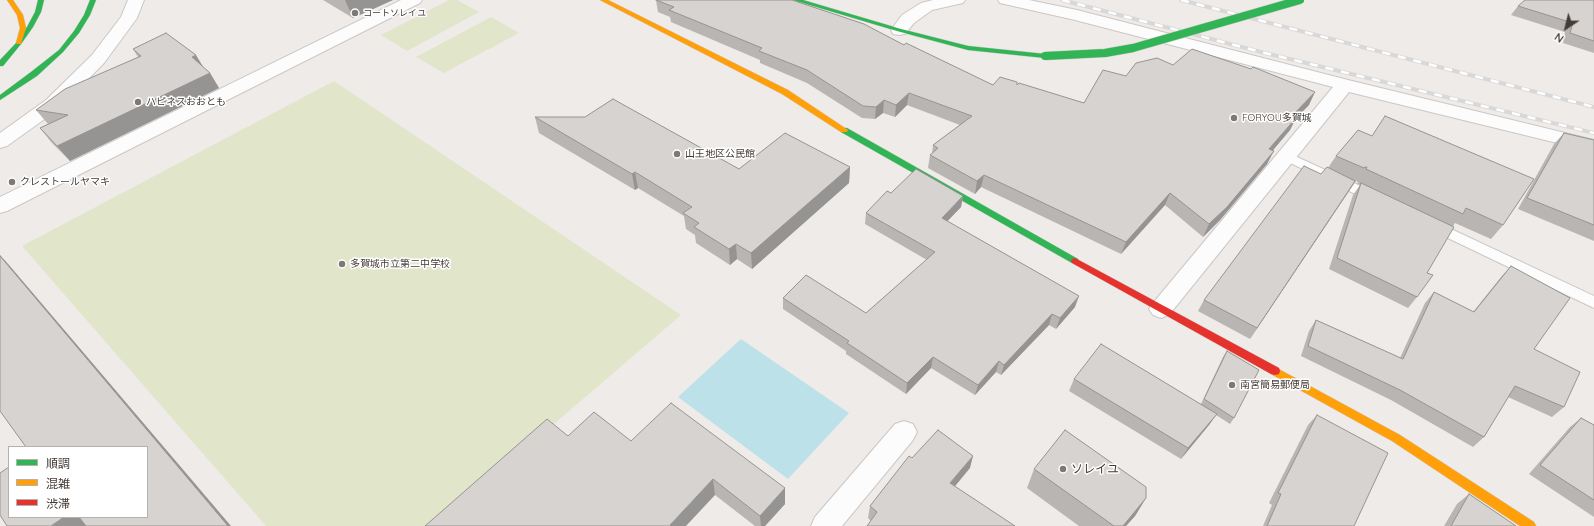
<!DOCTYPE html>
<html>
<head>
<meta charset="utf-8">
<style>
  body { margin:0 }
  #map { position:relative; width:1594px; height:526px; overflow:hidden; background:#eeebe9; font-family:Quicksand,"Noto Sans JP",sans-serif }
  canvas { display:block }
  .legend { position:absolute; left:8px; top:446px; width:140px; height:72px; box-sizing:border-box; background:#fff; border:1px solid #b4b1af; margin:0; padding:5px 7px; list-style:none; font-size:12px; color:#433b36 }
  .legend li { display:flex; align-items:center; gap:8px; height:20px }
  .legend b { width:20px; border:1px solid #b4b1af }
  .north { position:absolute; left:1546px; top:8px; width:40px; height:40px; -webkit-text-stroke:3px #fff; paint-order:stroke; rotate:215deg; font-size:11px; font-weight:700; line-height:16px; text-align:center; color:#433b36 }
  .north::after { content:''; display:block; margin:auto; width:14px; height:18px; background:#433b36; clip-path:polygon(50% 0,100% 100%,50% 72%,0 100%) }
</style>
</head>
<body>
<div id="map">
<canvas width="1594" height="526"></canvas>
<ul class="legend">
<li><b style="height:5px;background:#30b455"></b>順調</li>
<li><b style="height:5px;background:#ff9f0a"></b>混雑</li>
<li><b style="height:5px;background:#e5322d"></b>渋滞</li>
</ul>
<div class="north">N</div>
</div>
<script>
const c = document.querySelector('canvas').getContext('2d');
c.lineJoin = 'round';
function fillPath(path, color) { c.fillStyle = color; c.fill(path, 'evenodd'); }
const toPath = rows => new Path2D(rows.map(r => 'M' + r).join(''));
function trace(path, color, width, dash) { c.strokeStyle = color; c.lineWidth = width; c.lineCap = dash ? 'butt' : 'round'; c.setLineDash(dash || []); c.stroke(path); }
function write(font, color, halo, rows, align = 'center') {
  c.font = font + ' Quicksand,"Noto Sans JP",sans-serif'; c.lineWidth = 3; c.setLineDash([]); c.textBaseline = 'middle'; c.strokeStyle = halo; c.fillStyle = color; for (const [text, x, y, turn = 0] of rows) {
    c.save(); c.translate(x, y); c.rotate((+turn || 0) * Math.PI / 180); c.textAlign = isNaN(turn) ? turn : align; if (halo) c.strokeText(text, 0, 0); c.fillText(text, 0, 0); c.restore();
  }
}
fillPath(toPath([
  [449,0,457,0,479,12,407,51,381,35],
  [491,17,519,33,444,73,416,57],
  [334,81,681,315,435,526,266,526,22,246]
]), '#e1e6cb');
fillPath(toPath([
  [741,339,849,413,788,479,678,397]
]), '#bce1e9');
const lane = toPath([
  [1286,152,1378,194,1380,197,1378,200,1373,202,1368,200,1282,159,1280,156,1282,153,1286,152],
  [1434,221,1594,296,1594,308,1429,229,1427,226,1429,223,1434,221]
]);
const street = toPath([
  [128,0,144,0,137,18,104,63,60,108,7,146,0,148,0,133,46,100,92,55,121,17,128,0],
  [401,0,422,0,420,3,7,211,0,213,0,197,401,0],
  [933,0,965,0,963,3,932,10,914,23,905,34,899,35,893,34,891,30,902,15,921,3,933,0],
  [998,0,1029,0,1077,10,1348,80,1594,140,1594,152,1349,92,1169,315,1161,318,1153,315,1149,309,1153,303,1333,87,1075,20,1000,3,998,0],
  [904,421,913,424,917,432,913,440,842,526,811,526,815,517,895,424,904,421]
]);
const fast = toPath([
  [38,0,44,0,41,12,33,27,21,44,3,66,0,66,0,60,17,42,27,27,35,12,38,0],
  [90,0,96,0,90,15,79,33,63,52,37,76,0,100,0,95,31,72,59,50,74,31,84,15,90,0],
  [793,0,803,0,901,29,968,46,1045,54,1049,56,1045,58,968,50,897,31,793,0],
  [841,128,847,128,1078,259,1079,261,1078,263,1072,263,841,132,840,130,841,128]
]);
const slow = toPath([
  [7,0,13,0,23,15,26,28,21,44,17,44,16,43,20,28,17,15,7,0],
  [600,0,608,0,788,90,848,130,847,132,841,132,782,94,600,0],
  [1275,367,1400,435,1534,522,1536,526,1520,526,1392,441,1271,374,1270,371,1271,368,1275,367]
]);
const jam = toPath([
  [1075,258,1279,368,1280,371,1279,374,1275,375,1271,374,1072,263,1071,261,1072,259,1075,258]
]);
trace(lane, '#cbc7c5', 2);
trace(street, '#cbc7c5', 2);
trace(fast, '#cec8c2', 1);
trace(slow, '#cec8c2', 1);
trace(jam, '#cec8c2', 1);
fillPath(lane, '#fcfcfc');
fillPath(street, '#fcfcfc');
fillPath(fast, '#30b455');
fillPath(slow, '#ff9f0a');
fillPath(jam, '#e5322d');
const rail = toPath([
  [1062,0,1261,52,1594,133],
  [1181,0,1594,107]
]);
trace(rail, '#d9d8d8', 4);
trace(rail, '#fff', 2.5, [8]);
const fastBridge = toPath([
  [1045,56,1105,53,1133,48,1300,0]
]);
trace(fastBridge, '#cec8c2', 9, []);
trace(fastBridge, '#30b455', 8);
fillPath(toPath([
  [323,0,393,0,353,18],
  [656,0,904,45,993,85,1017,85,1084,103,1126,76,1173,65,1309,105,1296,118,1290,130,1272,151,1267,164,1220,220,1203,237,1165,205,1121,254,981,187,975,194,928,168,930,155,932,154,933,145,960,125,907,105,895,117,883,113,875,119,862,118,807,83,760,63,760,60,671,22,670,17,658,12],
  [1594,0,1594,53,1563,43,1565,32,1511,15,1518,6],
  [133,49,203,67,210,73,219,88,70,161,52,143,40,128,48,124,36,110,138,57],
  [535,117,739,169,850,167,849,183,752,269,737,259,730,265,696,243,695,235,686,229,684,216,638,188,635,190,539,133],
  [1358,130,1503,225,1491,239,1455,223,1453,226,1427,273,1417,297,1408,308,1329,269,1353,195,1360,185,1357,184,1358,182,1356,181,1250,339,1198,311,1204,300,1321,174,1328,168,1336,156],
  [1564,133,1594,140,1594,241,1518,209,1554,144],
  [891,193,963,196,961,207,947,221,1075,307,1056,329,1049,325,1001,375,996,372,975,395,931,368,906,394,846,354,846,351,783,309,783,298,866,313,927,260,865,224,866,213],
  [1511,266,1534,349,1564,407,1552,417,1508,397,1484,437,1473,447,1391,400,1301,356,1309,331,1316,320,1400,358,1425,303,1434,292,1473,312,1501,277],
  [1227,351,1234,418,1230,424,1216,415,1209,425,1181,459,1069,391,1074,379,1201,404,1223,357],
  [1317,415,1354,526,1263,526,1272,505,1269,503,1308,425],
  [1581,418,1594,425,1594,517,1529,474,1570,427],
  [568,436,631,441,785,488,785,504,765,526,755,526,715,495],
  [912,458,970,468,871,521,868,518,870,506],
  [1034,469,1146,498,1135,516,1126,526,1079,526,1027,488],
  [1469,494,1516,526,1444,526,1457,504]
]), '#b8b5b3');
fillPath(toPath([
  [345,0,393,0,353,18],
  [196,55,205,70,192,57],
  [210,73,219,88,70,161,57,146],
  [1315,92,1309,105,1286,128,1292,116],
  [909,93,907,105,895,117,896,105],
  [884,100,883,113,875,119,876,107],
  [1296,118,1290,130,1263,162,1269,149],
  [1274,151,1267,164,1220,220,1203,237,1209,224],
  [850,167,849,183,752,269,751,253],
  [635,172,638,188,635,190,632,174],
  [984,175,981,187,975,194,977,181],
  [1355,181,1348,192,1250,339,1257,328],
  [1170,193,1165,205,1121,254,1126,242],
  [963,196,961,207,940,229,942,218],
  [736,244,737,259,730,265,729,249],
  [0,255,9,265,231,526,228,526,0,256],
  [1079,296,1075,307,1056,329,1060,318],
  [1052,314,1049,325,1001,375,1004,365],
  [933,357,931,368,906,394,907,383],
  [999,361,996,372,975,395,978,385],
  [1217,414,1209,425,1181,459,1188,448],
  [973,456,970,468,947,496,950,483],
  [713,479,715,495,686,526,670,526,670,525],
  [785,488,785,504,765,526,761,526,760,516],
  [1146,498,1135,516,1126,526,1123,526],
  [64,517,83,517,89,526,51,526]
]), '#969492');
const building = toPath([
  [656,0,792,0,864,24,904,45,906,43,993,85,1000,77,1017,82,1017,85,1019,83,1084,103,1103,70,1126,76,1136,63,1157,58,1173,65,1192,49,1251,69,1253,67,1315,92,1292,116,1296,118,1269,149,1274,151,1227,207,1209,224,1170,193,1126,242,984,175,977,181,930,155,938,148,933,145,972,116,909,93,896,105,884,100,876,107,863,106,807,70,759,51,762,48,669,10,674,7,656,0],
  [1525,0,1594,0,1594,41,1570,33,1573,23,1518,6,1525,0],
  [166,33,196,55,192,57,210,73,57,146,40,128,68,115,36,110,65,89,141,56,133,49,166,33],
  [613,99,739,169,785,133,850,167,751,253,736,244,729,249,694,227,699,223,683,213,692,207,635,172,632,174,535,117,585,117,613,99],
  [1385,116,1534,179,1503,225,1466,208,1463,214,1366,169,1367,167,1365,167,1364,168,1336,156,1358,130,1372,136,1385,116],
  [1564,133,1594,140,1594,225,1527,198,1564,133],
  [1304,166,1321,174,1327,167,1355,181,1257,328,1204,300,1304,166],
  [916,169,963,196,942,218,1079,296,1060,318,1052,314,1004,365,999,361,978,385,933,357,907,383,847,343,849,341,783,298,806,275,866,313,935,252,866,213,887,191,891,193,916,169],
  [1361,183,1454,227,1427,273,1433,275,1417,297,1337,258,1361,183],
  [0,256,228,526,86,526,79,517,147,517,147,447,26,447,0,411,0,256],
  [1511,266,1570,298,1534,349,1580,372,1564,407,1515,386,1484,437,1400,390,1308,346,1316,320,1403,359,1434,292,1474,312,1511,266],
  [1101,344,1217,414,1188,448,1074,379,1101,344],
  [1227,351,1259,370,1234,418,1204,399,1227,351],
  [671,403,785,488,760,516,713,479,670,525,671,526,425,526,547,419,568,436,594,412,631,441,671,403],
  [1317,415,1388,453,1354,526,1267,526,1281,494,1278,493,1317,415],
  [1581,418,1594,425,1594,500,1540,465,1581,418],
  [938,430,973,456,950,483,1015,526,867,526,877,512,870,506,909,456,912,458,938,430],
  [1065,430,1146,487,1146,498,1123,526,1114,526,1034,469,1065,430],
  [9,467,9,517,64,517,51,526,7,526,0,515,0,473,9,467],
  [1469,494,1516,526,1451,526,1469,494]
]);
fillPath(building, '#d6d3d0');
trace(building, '#969492', 1);
for (const [x, y, r, color] of [
  [355,13,4,"#7f7975"],
  [138,102,4,"#7f7975"],
  [1234,118,4,"#7f7975"],
  [677,154,4,"#7f7975"],
  [12,182,4,"#7f7975"],
  [342,264,4,"#7f7975"],
  [1232,385,4,"#7f7975"],
  [1063,469,4,"#7f7975"]
]) { const dot = new Path2D(); dot.arc(x, y, r, 0, 2 * Math.PI); c.fillStyle = color; c.fill(dot); trace(dot, '#fff', 1.5); }
write('9px', '#433b36', '#fff', [
  ["コートソレイユ",363,13]
], 'left');
write('10px', '#433b36', '#fff', [
  ["ハピネスおおとも",146,102],
  ["FORYOU多賀城",1242,118],
  ["山王地区公民館",685,154],
  ["クレストールヤマキ",20,182],
  ["多賀城市立第二中学校",350,264],
  ["南宮簡易郵便局",1240,385]
], 'left');
write('12px', '#433b36', '#fff', [
  ["ソレイユ",1071,469]
], 'left');
</script>
</body>
</html>
